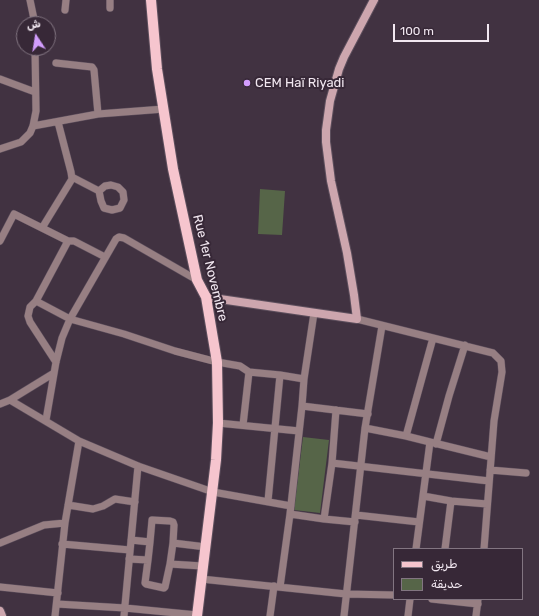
<!DOCTYPE html>
<html>
<head>
<meta charset="utf-8">
<style>
  body { margin:0 }
  #map { position:relative; width:539px; height:616px; overflow:hidden; background:#413241; font-family:Rubik,Cairo,sans-serif }
  canvas { display:block }
  .legend { position:absolute; left:393px; top:548px; width:130px; height:52px; box-sizing:border-box; background:#372837; border:1px solid #827581; margin:0; padding:5px 7px; list-style:none; font-size:12px; color:#f2e8f1 }
  .legend li { display:flex; align-items:center; gap:8px; height:20px }
  .legend b { width:20px; border:1px solid #827581 }
  .north { position:absolute; left:16px; top:16px; width:40px; height:40px; box-sizing:border-box; background:#372837; border:1px solid #827581; border-radius:50%; rotate:348deg; font-size:11px; font-weight:700; line-height:16px; text-align:center; color:#f2e8f1 }
  .north::after { content:''; display:block; margin:auto; width:14px; height:18px; background:#d29dfd; clip-path:polygon(50% 0,100% 100%,50% 72%,0 100%) }
  .scale { position:absolute; left:393px; top:24px; width:96px; height:18px; box-sizing:border-box; border:2px solid #f2e8f1; border-top:0; padding-left:5px; font-size:12px; line-height:14px; white-space:nowrap; color:#f2e8f1; -webkit-text-stroke:3px #372837; paint-order:stroke }
</style>
</head>
<body>
<div id="map">
<canvas width="539" height="616"></canvas>
<ul class="legend">
<li><b style="height:5px;background:#f6c5ce"></b>طريق</li>
<li><b style="height:11px;background:#566548"></b>حديقة</li>
</ul>
<div class="north">ش</div>
<div class="scale">100 m</div>
</div>
<script>
const c = document.querySelector('canvas').getContext('2d');
c.lineJoin = 'round';
function fillPath(path, color) { c.fillStyle = color; c.fill(path, 'evenodd'); }
const toPath = rows => new Path2D(rows.map(r => 'M' + r).join(''));
function trace(path, color, width, dash) { c.strokeStyle = color; c.lineWidth = width; c.lineCap = dash ? 'butt' : 'round'; c.setLineDash(dash || []); c.stroke(path); }
function write(font, color, halo, rows, align = 'center') {
  c.font = font + ' Rubik,sans-serif'; c.lineWidth = 4; c.setLineDash([]); c.textBaseline = 'middle'; c.strokeStyle = halo; c.fillStyle = color; for (const [text, x, y, turn = 0] of rows) {
    c.save(); c.translate(x, y); c.rotate((+turn || 0) * Math.PI / 180); c.textAlign = isNaN(turn) ? turn : align; if (halo) c.strokeText(text, 0, 0); c.fillText(text, 0, 0); c.restore();
  }
}
fillPath(toPath([
  [260,189,285,191,282,235,258,234],
  [303,437,329,440,320,513,294,510]
]), '#566548');
const street = toPath([
  [30,0,35,24],
  [110,0,110,8],
  [65,10,66,0],
  [56,63,92,67,94,70,98,114],
  [0,79,35,92],
  [33,126,98,114,164,109],
  [0,149,21,142,30,133,33,126,36,111,35,48],
  [72,177,99,191,101,201,104,208,112,210,120,208,124,200,123,192,118,187,111,185,105,186,99,191],
  [42,228,68,241],
  [0,241,14,214,42,228,72,179,71,172,58,122],
  [105,257,74,241,68,241,36,301,70,319,124,334,175,351,217,362,240,366,249,372],
  [36,301,30,307,28,316,30,322,56,362],
  [357,319,493,353,501,361,502,372,494,421,484,549],
  [280,375,304,379,302,406],
  [304,379,314,313],
  [10,400,54,373],
  [0,404,10,400,79,441,138,466,213,492,291,506],
  [336,410,332,463,324,519,290,514,302,406,368,414],
  [46,420,56,362,62,338,70,319,116,239,119,237,124,238,197,280],
  [218,423,299,431],
  [243,425,249,372,280,375,268,501],
  [365,428,406,436,430,442],
  [406,436,433,338],
  [436,444,449,396,465,345],
  [332,463,489,481],
  [490,470,526,473],
  [423,496,451,501,445,549],
  [451,501,487,504],
  [68,505,93,509,103,506,115,499,135,502],
  [356,515,419,522],
  [324,519,355,522],
  [0,543,44,525,65,523,79,441],
  [173,543,206,547],
  [62,544,130,550],
  [416,549,430,442,491,457],
  [129,559,148,560,145,583,146,584,164,588,165,587,170,564,173,543,174,525,173,522,170,521,152,520,150,542,131,540],
  [148,560,150,542],
  [170,564,202,566],
  [201,579,346,594,394,595],
  [0,587,58,593],
  [280,587,290,514],
  [432,599,478,604],
  [57,604,125,608,197,615],
  [55,616,65,523],
  [124,616,138,466],
  [270,616,274,586],
  [344,616,365,428,382,326],
  [408,616,410,599],
  [476,616,478,599]
]);
const secondary = toPath([
  [206,297,357,319,354,295,347,253,331,181,326,142,326,130,330,101,339,69,344,57,374,0],
  [0,611,2,616]
]);
const primary = toPath([
  [151,0,157,69,173,169,197,280,206,297,217,362,218,423,216,460,197,616]
]);
trace(street, '#5d4f5d', 8);
trace(secondary, '#5d4f5d', 10);
trace(primary, '#5d4f5d', 12);
trace(street, '#977f83', 7);
trace(secondary, '#cda6ae', 8);
trace(primary, '#f6c5ce', 10);
for (const [x, y, r, color] of [
  [247,83,4,"#d29dfd"]
]) { const dot = new Path2D(); dot.arc(x, y, r, 0, 2 * Math.PI); c.fillStyle = color; c.fill(dot); trace(dot, '#372837', 1.5); }
write('13px', '#f2e8f1', '#372837', [
  ["CEM Haï Riyadi",255,83]
], 'left');
write('13px', '#f2e8f1', '#372837', [
  ["Rue 1er Novembre",210,268,76]
]);
</script>
</body>
</html>
